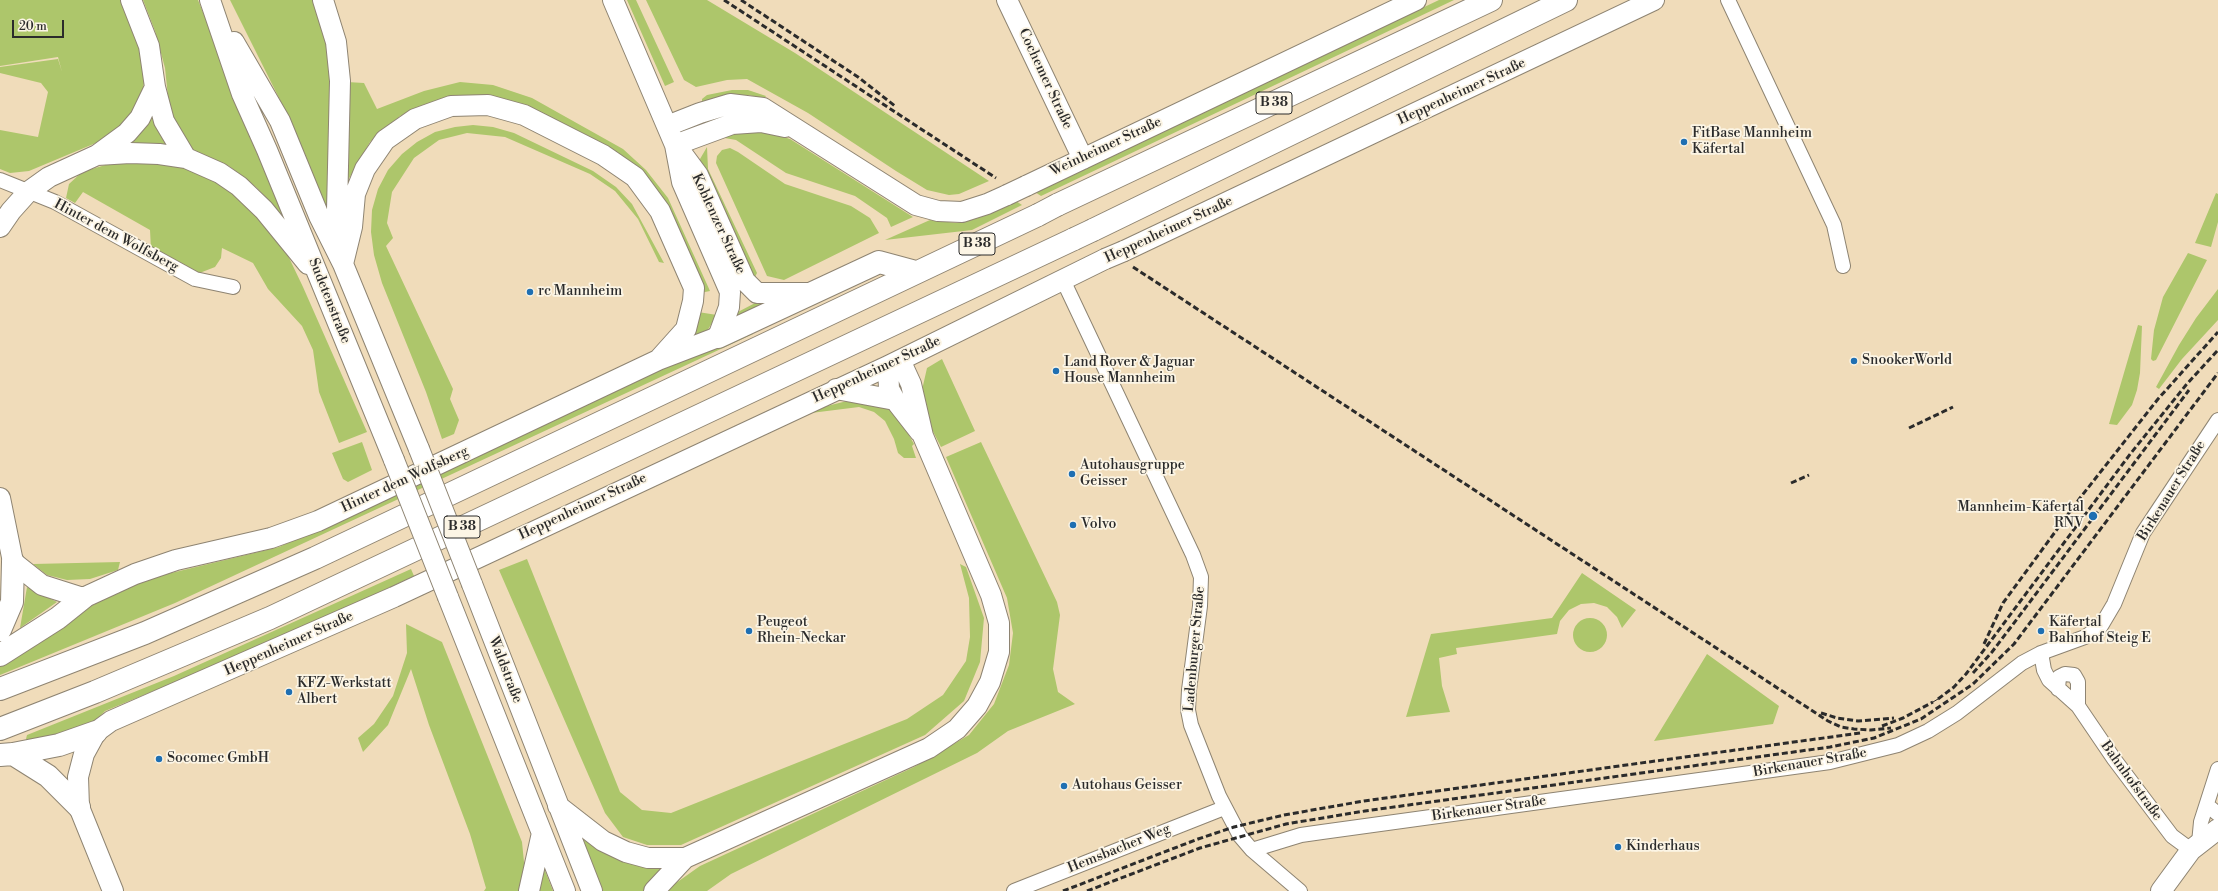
<!DOCTYPE html>
<html>
<head>
<meta charset="utf-8">
<style>
  body { margin:0 }
  #map { position:relative; width:2218px; height:891px; overflow:hidden; background:#f0dcba; font-family:"Libre Bodoni",serif }
  canvas { display:block }
  .scale { position:absolute; left:12px; top:20px; width:52px; height:18px; box-sizing:border-box; border:2px solid #2b2b2b; border-top:0; padding-left:5px; font-size:12px; line-height:14px; white-space:nowrap; color:#2b2b2b; -webkit-text-stroke:3px #fcf5e5; paint-order:stroke }
</style>
</head>
<body>
<div id="map">
<canvas width="2218" height="891"></canvas>
<div class="scale">20 m</div>
</div>
<script>
const c = document.querySelector('canvas').getContext('2d');
c.lineJoin = 'round';
function fillPath(path, color) { c.fillStyle = color; c.fill(path, 'evenodd'); }
const toPath = rows => new Path2D(rows.map(r => 'M' + r).join(''));
function trace(path, color, width, dash) { c.strokeStyle = color; c.lineWidth = width; c.lineCap = dash ? 'butt' : 'round'; c.setLineDash(dash || []); c.stroke(path); }
function write(font, color, halo, rows, align = 'center') {
  c.font = font + ' "Libre Bodoni",serif'; c.lineWidth = 3.5; c.setLineDash([]); c.textBaseline = 'middle'; c.strokeStyle = halo; c.fillStyle = color; for (const [text, x, y, turn = 0] of rows) {
    c.save(); c.translate(x, y); c.rotate((+turn || 0) * Math.PI / 180); c.textAlign = isNaN(turn) ? turn : align; if (halo) c.strokeText(text, 0, 0); c.fillText(text, 0, 0); c.restore();
  }
}
fillPath(toPath([
  [0,0,123,0,140,44,145,77,140,106,125,126,103,140,29,171,10,173,0,169,0,130,38,137,48,92,41,83,0,73,0,67,58,59,62,72,58,57,0,66],
  [143,0,166,0,181,35,166,0,198,0,288,222,257,188,229,166,191,149,170,116,165,68,155,31],
  [230,0,317,0,323,21,333,81,330,218,305,154,280,100],
  [627,0,636,0,674,82,665,86],
  [646,0,707,0,795,53,989,181,959,194,949,195,927,190,896,171,808,113,747,79,727,80,696,87,684,80],
  [1439,0,1454,0,1041,196,1035,192],
  [347,82,364,83,377,109,424,91,460,82,493,85,532,98,623,149,646,170,668,198,710,291,700,293,637,170,616,152,589,137,434,102,400,116,370,142,347,182],
  [732,90,748,90,766,96,764,99,749,95,732,96,702,102,702,99,707,95],
  [154,106,170,146,122,145],
  [473,125,493,127,514,133,593,171,616,187,632,204,664,263,659,262,638,219,615,191,590,174,505,137,467,133,439,140,414,158,392,192,387,223,393,238,386,246,453,389,450,399,459,420,454,434,442,439,426,392,382,283,374,255,371,232,372,210,378,189,388,170,402,154,417,142,435,132,455,127],
  [738,131,766,131,790,139,913,217,891,227,887,218,855,196,786,173,736,140,719,137],
  [707,147,708,169,757,273,754,279,703,176,700,159],
  [730,148,738,152,785,184,851,206,870,218,879,233,784,280,767,276,716,163,717,156,722,150],
  [146,160,181,166,221,181,255,208,281,241,303,287,367,432,339,443,319,392,313,350,302,326,268,289,253,263,222,248,221,258,215,267,197,274,151,249,150,230,83,192,75,203,66,198,69,184,82,172,112,163],
  [2216,193,2218,194,2218,222,2211,247,2195,243],
  [1016,201,1022,205,972,230,885,240,930,220,957,223,978,218],
  [2188,253,2207,260,2156,360,2153,361,2151,359,2154,330,2163,297],
  [2218,289,2218,320,2182,359,2159,389,2156,387,2179,345,2196,318],
  [757,302,762,305,737,320,736,313],
  [698,312,717,315,707,331,693,342,690,335],
  [2138,325,2142,326,2140,373,2137,390,2132,405,2117,425,2109,424],
  [750,328,753,334,175,603,0,675,0,661,100,601,134,585,167,574,279,547],
  [942,359,975,431,941,447,925,416,922,390,927,368],
  [851,400,881,404,897,414,914,444,912,446,916,458,904,458,898,453,894,439,885,421,874,412,859,407,811,413,823,407],
  [362,442,372,470,348,482,343,479,332,453],
  [981,442,1057,602,1060,615,1053,669,1058,692,1075,704,1008,731,977,753,731,874,707,891,667,891,669,888,700,866,914,767,969,735,994,704,1009,665,1013,633,1007,598,946,457],
  [527,559,620,792,642,810,671,813,907,719,943,695,966,661,970,637,969,598,960,564,966,567,984,618,980,662,964,701,925,735,681,845,647,845,623,837,605,813,499,570],
  [120,562,118,570,90,579,67,580,47,575,33,564],
  [411,569,414,576,284,637,105,711,86,731,28,742,26,739,27,735,174,676],
  [1582,573,1636,610,1622,628,1617,617,1607,607,1594,603,1581,604,1569,610,1560,621,1557,634,1456,648,1457,654,1439,658,1442,686,1450,712,1406,717,1431,634,1552,618],
  [27,587,57,602,20,628],
  '1573 635a17 17 0 1 1 34 0a17 17 0 1 1-34 0Z',
  [406,624,442,642,522,842,525,872,520,891,484,891,486,888,470,834,429,725,411,669,388,725,363,752,358,738,374,724,393,696,407,653],
  [1707,654,1779,706,1773,724,1654,741],
  [582,837,668,866,646,891,603,891],
  [544,868,553,891,538,891]
]), '#adc66b');
const street = toPath([
  [1728,0,1834,225,1843,266],
  [0,180,55,202,195,279,233,287],
  [1063,280,1193,555,1201,577,1200,606,1189,690,1188,710,1191,725,1219,796,1240,836,1252,850,1300,891],
  [2041,653,2044,670,2049,680,2078,706,2114,759,2172,836,2191,850],
  [2058,689,2059,677,2065,674,2074,675,2078,682,2078,706],
  [2207,805,2218,814],
  [2199,843,2201,822,2218,769],
  [1252,850,1301,835,1322,832,1830,762,1898,745,1928,731,1957,713,2022,663,2041,653,2085,637,2101,626,2114,604,2143,533,2218,420],
  [1014,891,1224,808]
]);
const secondary = toPath([
  [131,0,149,46,155,87,164,121,186,158],
  [210,0,242,94,267,150,394,460],
  [323,0,336,42,340,81,337,210,341,247],
  [1007,0,1083,159],
  [234,42,280,121,319,216,343,264,419,449],
  [667,126,700,113,730,104,763,108,916,205,938,211,962,212,987,204,1007,195],
  [675,145,732,124,761,122,785,127],
  [678,148,698,175,745,281,757,293,812,293],
  [97,155,130,153,159,154,186,158,220,173,239,186,264,210,308,264],
  [1026,186,1416,0],
  [0,227,11,211,28,192,49,177,97,155,127,133,140,118,155,87],
  [1124,251,1654,0],
  [343,264,352,227,355,194,365,169,385,140,415,119,451,106,488,105,524,115,603,155,635,177,660,211,694,288,693,301,686,329,660,358],
  [888,366,889,389,895,400,920,432],
  [836,389,895,400],
  [0,498,13,562,42,585,83,598,135,574,176,560,271,538,318,521,658,360,718,337,729,307,730,292,682,182,675,145,613,0],
  [472,584,592,891],
  [448,597,565,891],
  [558,806,603,841,626,852,648,858,685,858],
  [113,891,79,807,78,777,84,754,96,732,111,721,394,597,888,366,1105,259],
  [529,891,542,833],
  [654,891,685,858,929,748,957,729,977,706,990,682,999,652,999,623,991,595,923,436,911,384,900,360],
  [2161,891,2191,850,2218,829]
]);
const highway = toPath([
  [1057,205,1491,0],
  [1093,230,1566,0],
  [718,337,879,262,916,272],
  [0,630,12,602,13,562],
  [0,655,58,618,83,598],
  [0,689,145,633,315,558,1038,215],
  [0,729,95,692,270,618,1074,239],
  [13,754,48,776,79,807],
  [0,755,13,754,59,745,96,732]
]);
trace(street, '#8e8472', 16);
trace(secondary, '#8e8472', 22);
trace(highway, '#8e8472', 24);
trace(street, '#fff', 14);
trace(secondary, '#fff', 20);
trace(highway, '#fff', 22);
trace(toPath([
  [1933,702,1938,699]
]), '#2b2b2b', 1);
trace(toPath([
  [724,0,996,178],
  [741,0,858,77,895,106],
  [1133,267,1828,721,1841,727,1854,729,1871,730,1891,728],
  [1909,428,1953,407],
  [1791,483,1809,475],
  [1984,644,2003,603,2080,498,2158,399,2218,332],
  [1973,673,1992,652,2017,619,2189,390],
  [1938,699,1954,687,1966,674,2131,453,2186,385,2218,350],
  [1821,713,1837,718,1858,721,1894,718],
  [1882,726,1903,718,1933,702],
  [1063,891,1198,839,1234,827,1284,815,1364,801,1860,733],
  [1087,891,1200,848,1286,824,1365,811,1830,747,1874,738,1921,719,1973,684,2014,644,2218,373]
]), '#2b2b2b', 3, [6, 3]);
const secondaryBridge = toPath([
  [1007,195,1026,186],
  [1105,259,1124,251],
  [419,449,472,584],
  [394,460,448,597]
]);
const highwayBridge = toPath([
  [1038,215,1057,205],
  [1074,239,1093,230]
]);
trace(secondaryBridge, '#8e8472', 22, []);
trace(highwayBridge, '#8e8472', 24, []);
trace(secondaryBridge, '#fff', 20);
trace(highwayBridge, '#fff', 22);
for (const [x, y, r, color] of [
  [1684,142,4,"#1f6fb2"],
  [530,292,4,"#1f6fb2"],
  [1854,361,4,"#1f6fb2"],
  [1056,371,4,"#1f6fb2"],
  [1072,474,4,"#1f6fb2"],
  [2093,516,5,"#1f6fb2"],
  [1073,525,4,"#1f6fb2"],
  [749,631,4,"#1f6fb2"],
  [2041,631,4,"#1f6fb2"],
  [289,692,4,"#1f6fb2"],
  [159,759,4,"#1f6fb2"],
  [1064,786,4,"#1f6fb2"],
  [1618,847,4,"#1f6fb2"]
]) { const dot = new Path2D(); dot.arc(x, y, r, 0, 2 * Math.PI); c.fillStyle = color; c.fill(dot); trace(dot, '#fcf5e5', 1.5); }
for (const [x, y, w] of [
  [1274,103,36],
  [977,244,36],
  [462,527,36]
]) { const box = new Path2D(); box.roundRect(x - w / 2, y - 11, w, 22, 3); c.fillStyle = '#fcf5e5'; c.fill(box); trace(box, '#2b2b2b', 1); }
write('bold 13px', '#2b2b2b', null, [
  ["B 38",1274,103],
  ["B 38",977,244],
  ["B 38",462,527]
]);
write('14px', '#2b2b2b', '#fcf5e5', [
  ["Cochemer Straße",1045,79,65],
  ["Heppenheimer Straße",1462,92,-25],
  ["Weinheimer Straße",1106,147,-25],
  ["Koblenzer Straße",718,224,65],
  ["Heppenheimer Straße",1169,230,-25],
  ["Hinter dem Wolfsberg",116,236,28],
  ["Sudetenstraße",329,301,68],
  ["Heppenheimer Straße",877,370,-25],
  ["Hinter dem Wolfsberg",405,480,-25],
  ["Birkenauer Straße",2172,491,-58],
  ["Heppenheimer Straße",583,507,-25],
  ["Heppenheimer Straße",289,644,-24],
  ["Ladenburger Straße",1195,649,-85],
  ["Waldstraße",505,670,69],
  ["Birkenauer Straße",1810,763,-10],
  ["Bahnhofstraße",2131,781,54],
  ["Birkenauer Straße",1489,809,-8],
  ["Hemsbacher Weg",1119,849,-22]
]);
write('14px', '#2b2b2b', '#fcf5e5', [
  ["FitBase Mannheim",1692,134],
  ["Käfertal",1692,150],
  ["rc Mannheim",538,292],
  ["SnookerWorld",1862,361],
  ["Land Rover & Jaguar",1064,363],
  ["House Mannheim",1064,379],
  ["Autohausgruppe",1080,466],
  ["Geisser",1080,482],
  ["Mannheim-Käfertal",2084,508,"right"],
  ["RNV",2084,524,"right"],
  ["Volvo",1081,525],
  ["Peugeot",757,623],
  ["Rhein-Neckar",757,639],
  ["Käfertal",2049,623],
  ["Bahnhof Steig E",2049,639],
  ["KFZ-Werkstatt",297,684],
  ["Albert",297,700],
  ["Socomec GmbH",167,759],
  ["Autohaus Geisser",1072,786],
  ["Kinderhaus",1626,847]
], 'left');
</script>
</body>
</html>
